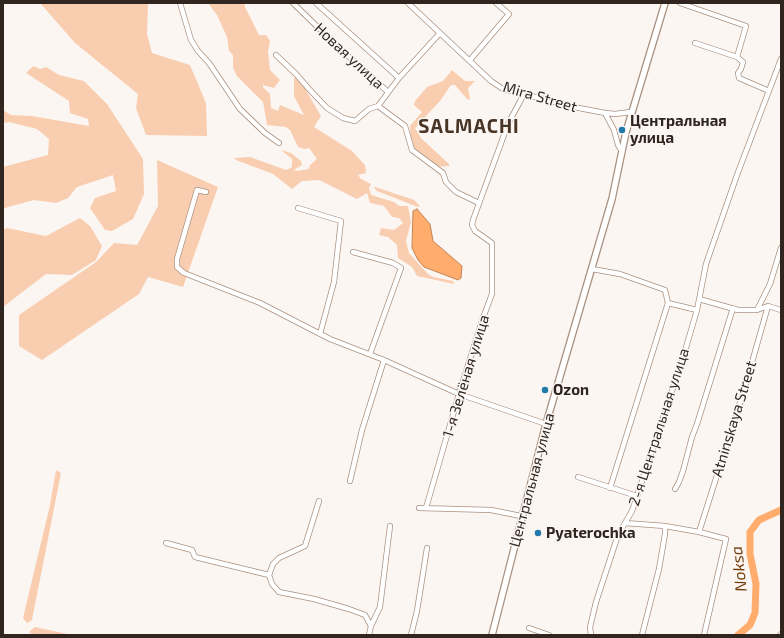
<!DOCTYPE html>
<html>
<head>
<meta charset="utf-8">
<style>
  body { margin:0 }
  #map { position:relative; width:784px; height:638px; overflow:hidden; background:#fcf6f3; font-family:"Exo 2",sans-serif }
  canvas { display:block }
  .frame { position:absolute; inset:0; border:4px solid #30261f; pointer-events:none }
</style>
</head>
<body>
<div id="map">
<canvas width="784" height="638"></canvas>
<div class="frame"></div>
</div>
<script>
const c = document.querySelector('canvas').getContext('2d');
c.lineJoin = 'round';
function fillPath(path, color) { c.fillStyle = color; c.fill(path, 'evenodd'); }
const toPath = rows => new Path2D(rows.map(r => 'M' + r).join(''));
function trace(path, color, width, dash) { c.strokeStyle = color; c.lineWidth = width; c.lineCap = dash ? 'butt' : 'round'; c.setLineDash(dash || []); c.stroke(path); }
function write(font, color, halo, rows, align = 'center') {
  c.font = font + ' "Exo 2",sans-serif'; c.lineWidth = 3; c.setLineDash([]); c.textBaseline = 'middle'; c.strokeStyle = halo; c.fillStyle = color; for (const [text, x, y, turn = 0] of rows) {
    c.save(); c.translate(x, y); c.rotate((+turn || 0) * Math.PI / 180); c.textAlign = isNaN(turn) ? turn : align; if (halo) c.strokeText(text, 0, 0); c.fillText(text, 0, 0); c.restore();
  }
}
fillPath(toPath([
  [40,3,148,3,147,34,152,53,190,65,206,103,207,136,146,135,136,108,138,94,75,43],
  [208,3,244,3,245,7,259,35,266,35,270,41,268,52,270,70,280,80,274,88,263,85,263,87,270,94,271,108,278,111,280,105,304,115,294,96,294,78,299,77,302,79,307,92,321,116,314,127,352,151,365,165,366,173,358,175,361,179,371,184,369,188,371,195,394,202,399,206,408,206,411,222,406,241,409,253,428,274,433,277,453,281,454,284,417,276,412,267,398,258,397,245,388,237,379,235,381,228,394,230,403,223,399,218,392,217,384,206,370,203,367,193,357,199,319,180,302,181,292,189,273,174,236,160,234,158,250,157,286,170,292,167,292,159,281,150,291,153,301,161,302,165,294,170,297,171,309,169,310,165,317,159,309,148,305,149,298,147,290,130,286,127,267,125,263,102,237,76,233,68,233,55,229,51,227,37,217,15],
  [33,66,40,69,46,67,59,75,84,81,107,104,143,159,144,194,133,219,112,231,105,230,90,208,95,198,116,191,113,175,77,187,68,198,56,203,34,200,8,207,3,209,3,167,48,155,49,139,37,129,9,122,3,123,3,110,11,115,32,116,89,126,88,119,70,113,69,101,26,73],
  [452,70,465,81,475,81,468,88,470,99,468,100,455,85,451,85,440,101,415,128,421,138,449,164,449,166,436,167,411,145,410,126,422,112,414,105,415,101,427,87,443,81],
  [157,160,218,187,183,287,148,277,139,294,42,360,19,346,19,315,96,262,114,243,137,245,158,206],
  [375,187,414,200,420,206,418,207,377,191,374,188],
  [80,218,90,226,102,246,96,260,72,275,46,274,3,307,3,230,7,228,46,236],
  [56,470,61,473,32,620,27,623,23,618,50,505],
  [35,627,72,635,33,635,29,632]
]), '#f9ceb0');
const water = toPath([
  [417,209,430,224,433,241,462,266,461,278,458,280,424,267,418,260,412,248,413,211,417,209]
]);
fillPath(water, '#ffac6c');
trace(water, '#c18455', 1);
trace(toPath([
  [738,635,750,625,755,613,756,584,750,554,750,532,759,520,781,510]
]), '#ffac6c', 7);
const minor = toPath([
  [180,3,191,40,198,51,209,63,240,109,265,133,279,143],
  [293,3,337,46,388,92],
  [316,3,399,78],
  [408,3,491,81,503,89,579,108,605,113,615,114,631,112],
  [680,3,746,26,737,57,695,43],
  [440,33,399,78,378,106,405,126,412,150,443,173,446,182,456,192,479,203],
  [276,55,296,74,309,89,327,108,343,118,355,121,369,109,378,106],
  [737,57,743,62,741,69,738,73,739,78,769,91],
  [470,60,509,14,496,3],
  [605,113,614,130,618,145,622,151],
  [206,192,197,190,177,259,177,267,184,273,260,303,330,339,384,360,459,394,546,424],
  [298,208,341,221,334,282,320,334],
  [353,252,393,263,401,268,370,354],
  [592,269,620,274,665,290,668,303,610,488],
  [699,299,738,310,757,310,768,306,781,310],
  [668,303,697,310],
  [757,310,770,284,781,248],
  [578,477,637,496],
  [350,481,362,430,384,360],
  [675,489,679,482,683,471,692,437,697,424,733,308],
  [419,508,491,510,521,516],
  [426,508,459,394,483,318,492,294,492,243,475,231,472,225,473,220,508,124,524,94],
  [625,523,665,526,699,532,726,539,704,635],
  [699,532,745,387,768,306],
  [166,543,192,550,195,557,269,575,272,584,279,592,314,599,349,609,365,615,371,626],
  [269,575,273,564,279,558,305,546,319,501],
  [529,628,549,635],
  [369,635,371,626,380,607,390,526],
  [411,635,417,611,427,548],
  [591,635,590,627,596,602,618,535,632,511,682,361,697,310,706,264,737,175,781,59],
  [642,635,659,569,665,534,665,526],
  [780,635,781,634]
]);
const tertiary = toPath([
  [492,635,546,424,612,199,626,132,665,3]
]);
trace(minor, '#a99180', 6);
trace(tertiary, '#a99180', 8);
trace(minor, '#fff', 4.5);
trace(tertiary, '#fff', 5.5);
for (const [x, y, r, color] of [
  [622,130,4,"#227aa9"],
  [545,390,4,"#227aa9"],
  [538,533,4,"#227aa9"]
]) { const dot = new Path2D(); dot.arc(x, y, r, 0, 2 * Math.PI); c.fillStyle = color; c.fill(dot); trace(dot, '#fcf6f3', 1.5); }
write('15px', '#30261f', '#fcf6f3', [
  ["Новая улица",349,56,43],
  ["Mira Street",540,97,16],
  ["1-я Зелёная улица",466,376,-73],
  ["Atninskaya Street",734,419,-73],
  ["2-я Центральная улица",659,427,-72],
  ["Центральная улица",532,480,-75]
]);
write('bold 15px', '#30261f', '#fcf6f3', [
  ["Центральная",630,121],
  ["улица",630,138],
  ["Ozon",553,390],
  ["Pyaterochka",546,533]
], 'left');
write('italic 16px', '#733e0d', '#fcf6f3', [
  ["Noksa",739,569,-96]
]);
c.letterSpacing = '1px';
write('bold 19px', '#493526', '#fcf6f3', [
  ["SALMACHI",469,127]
]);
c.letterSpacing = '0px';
</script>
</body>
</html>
